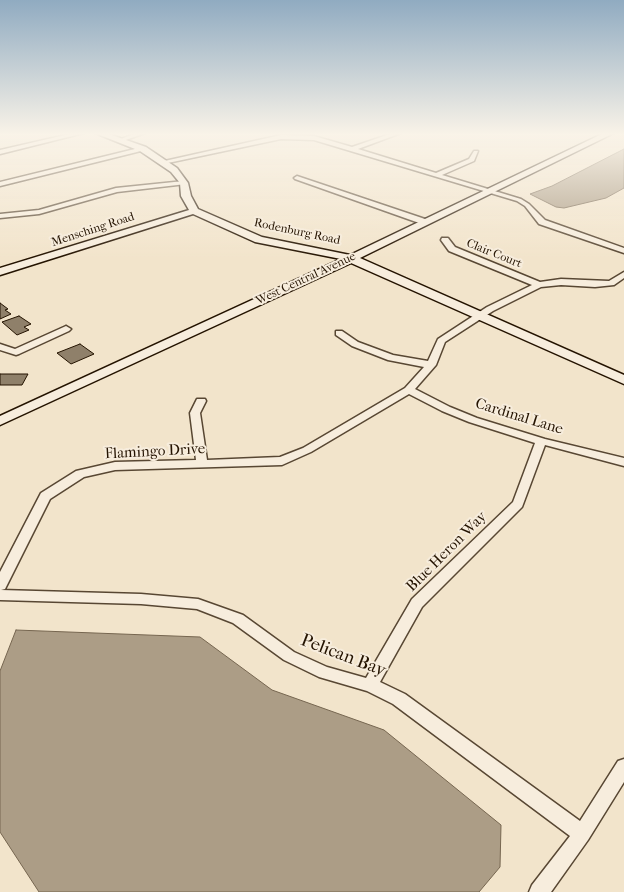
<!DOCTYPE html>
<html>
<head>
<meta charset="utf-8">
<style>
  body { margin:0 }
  canvas { display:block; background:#f2e4cb }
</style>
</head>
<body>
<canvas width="624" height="892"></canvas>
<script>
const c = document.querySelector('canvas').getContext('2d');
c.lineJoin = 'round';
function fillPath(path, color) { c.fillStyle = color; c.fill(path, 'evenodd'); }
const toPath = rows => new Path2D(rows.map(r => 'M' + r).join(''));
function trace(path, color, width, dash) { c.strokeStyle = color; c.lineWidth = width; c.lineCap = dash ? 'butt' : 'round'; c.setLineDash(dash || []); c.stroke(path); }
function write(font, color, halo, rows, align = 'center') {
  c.font = font + ' "IM FELL French Canon",serif'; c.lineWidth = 4; c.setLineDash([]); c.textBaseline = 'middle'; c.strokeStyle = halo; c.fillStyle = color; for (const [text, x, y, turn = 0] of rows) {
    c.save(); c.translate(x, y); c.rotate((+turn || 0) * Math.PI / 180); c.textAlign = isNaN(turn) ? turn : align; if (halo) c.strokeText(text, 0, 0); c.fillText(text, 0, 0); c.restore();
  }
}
const water = toPath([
  [624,149,624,188,606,198,564,208,556,207,530,194,552,186,624,149],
  [16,630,200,637,272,690,384,730,501,825,500,867,479,892,39,892,0,832,0,671,16,630]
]);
fillPath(water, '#ac9d86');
trace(water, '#766650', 1);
const building = toPath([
  [0,303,8,309,5,310,11,314,0,319,0,303],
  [19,316,31,324,24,327,29,330,17,335,2,322,19,316],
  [80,344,94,354,71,364,57,353,80,344],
  [0,374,28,374,22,385,0,385,0,374]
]);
fillPath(building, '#8f806a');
trace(building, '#241300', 1);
const street = toPath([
  [74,133,84,133,0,154,0,150,74,133],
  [137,133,145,133,123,141,118,140,137,133],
  [393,133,401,133,358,149,436,173,469,159,474,151,478,151,474,161,442,175,521,199,529,204,545,220,624,248,624,253,539,224,525,206,517,201,314,140,281,139,163,164,160,162,281,135,314,136,352,147,393,133],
  [143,147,146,149,145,150,0,186,0,182,143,147],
  [297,176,428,220,429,222,422,224,295,179,294,178,297,176],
  [184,181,186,182,186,184,117,192,39,214,0,218,0,214,39,210,116,188,184,181],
  [442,238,448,238,455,247,540,282,561,279,609,281,624,272,624,278,614,285,595,287,561,285,541,287,493,311,445,342,436,365,415,389,450,407,477,418,545,439,624,458,624,466,545,445,522,507,422,607,380,682,405,694,580,821,618,761,624,759,624,782,588,840,551,892,529,892,532,885,570,836,393,704,367,691,319,677,284,660,233,623,197,609,141,604,0,600,0,572,41,493,76,471,115,462,196,460,190,413,197,399,205,399,206,401,200,413,207,460,280,457,303,448,405,388,424,367,388,360,352,346,336,335,336,331,342,331,358,342,393,355,428,361,438,339,487,307,532,285,449,251,441,240,442,238],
  [409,394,442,411,469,422,535,443,513,502,412,599,366,678,327,667,294,652,243,615,198,599,141,594,1,590,5,589,50,499,84,477,115,470,282,465,311,452,409,394],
  [66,326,71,329,69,331,19,354,16,355,0,350,0,344,15,349,66,326]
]);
const secondary = toPath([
  [95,133,106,133,146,147,177,168,188,183,191,196,198,209,262,237,350,255,604,133,614,133,360,258,624,375,624,384,351,263,0,425,0,416,341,259,255,242,193,214,0,275,0,268,189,210,181,196,180,183,171,172,140,151,95,133]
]);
trace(street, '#584733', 3);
trace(secondary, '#241300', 3);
fillPath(street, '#f7eddd');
fillPath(secondary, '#f7eddd');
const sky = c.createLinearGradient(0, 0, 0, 258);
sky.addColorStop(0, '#90abc1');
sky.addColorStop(0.52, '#f9f3e8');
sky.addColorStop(1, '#f9f3e800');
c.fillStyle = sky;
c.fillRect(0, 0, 624, 258);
write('12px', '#241300', '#f7eddd', [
  ["Mensching Road",93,230,-18],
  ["Rodenburg Road",297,232,12],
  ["Clair Court",494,254,22],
  ["West Central Avenue",306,279,-25]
]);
write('15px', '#241300', '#f7eddd', [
  ["Cardinal Lane",519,417,17],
  ["Flamingo Drive",155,452,-3],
  ["Blue Heron Way",447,552,-45]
]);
write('18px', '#241300', '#f7eddd', [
  ["Pelican Bay",343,656,21]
]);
</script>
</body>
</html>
